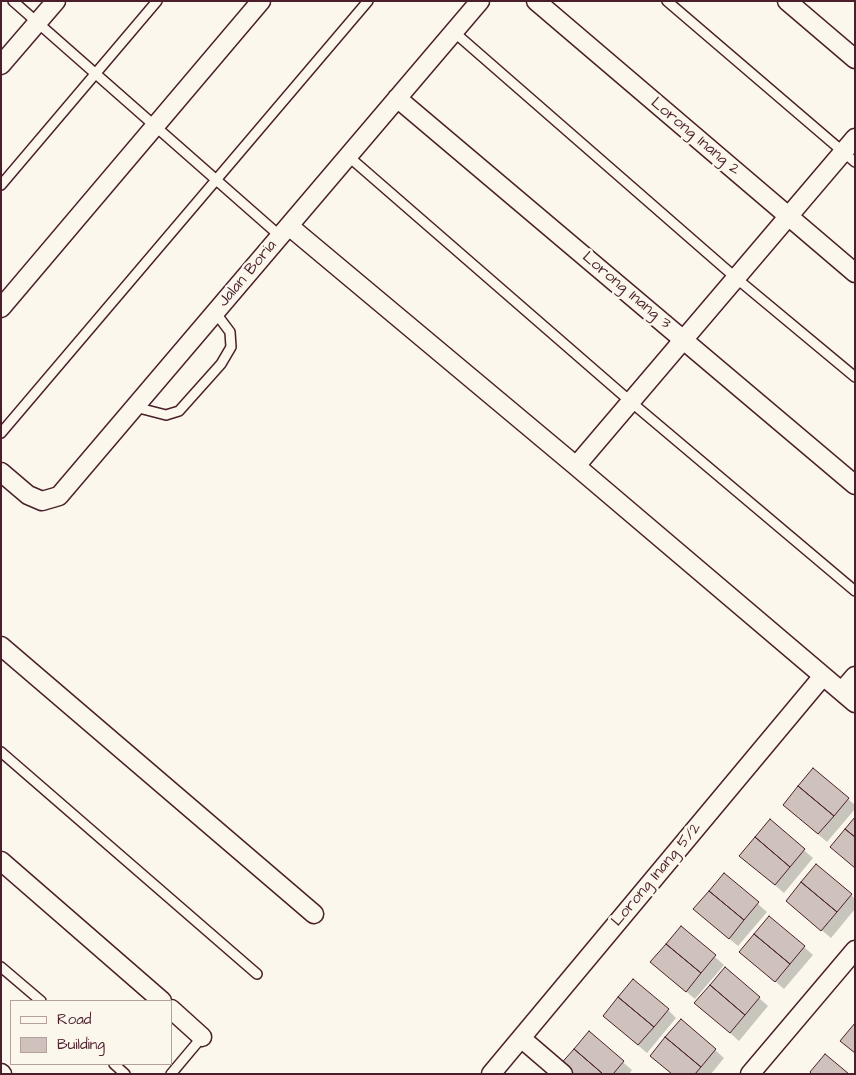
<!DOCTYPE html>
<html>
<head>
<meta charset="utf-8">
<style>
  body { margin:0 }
  #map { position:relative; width:856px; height:1075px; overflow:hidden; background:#fbf7ec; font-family:"Architects Daughter",sans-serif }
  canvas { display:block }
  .frame { position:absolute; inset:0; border:2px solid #4a1f2b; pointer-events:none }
  .legend { position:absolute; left:10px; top:1000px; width:162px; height:65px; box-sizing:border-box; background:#fbf7ec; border:1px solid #b4a19f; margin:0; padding:6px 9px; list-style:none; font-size:15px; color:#4a1f2b }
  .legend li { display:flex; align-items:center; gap:10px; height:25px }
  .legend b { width:25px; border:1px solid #b4a19f }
</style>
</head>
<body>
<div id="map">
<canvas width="856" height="1075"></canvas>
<div class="frame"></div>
<ul class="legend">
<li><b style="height:6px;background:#fbf7ec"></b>Road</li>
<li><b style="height:14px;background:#cfc2bc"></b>Building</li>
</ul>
</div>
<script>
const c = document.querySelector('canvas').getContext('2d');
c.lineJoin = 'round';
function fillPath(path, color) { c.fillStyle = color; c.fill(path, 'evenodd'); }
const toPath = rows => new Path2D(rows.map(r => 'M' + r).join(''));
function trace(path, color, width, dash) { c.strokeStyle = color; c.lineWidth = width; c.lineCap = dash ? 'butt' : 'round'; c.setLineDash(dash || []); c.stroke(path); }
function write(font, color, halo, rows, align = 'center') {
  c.font = font + ' "Architects Daughter",sans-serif'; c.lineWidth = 5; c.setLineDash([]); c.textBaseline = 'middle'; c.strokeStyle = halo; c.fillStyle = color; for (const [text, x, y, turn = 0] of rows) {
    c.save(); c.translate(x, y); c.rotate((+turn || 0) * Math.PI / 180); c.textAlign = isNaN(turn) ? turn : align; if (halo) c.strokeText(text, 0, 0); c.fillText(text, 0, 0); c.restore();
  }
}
fillPath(toPath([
  [848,799,855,805,855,809,827,842,793,813],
  [770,821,813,858,784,893,741,856],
  [724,874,767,912,738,946,703,917],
  [851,895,855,899,855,909,831,938,796,909],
  [681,927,724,965,695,999,660,970],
  [804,947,813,955,784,989,741,952],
  [759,998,768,1006,739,1041,696,1003],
  [668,1010,676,1018,647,1053,604,1016],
  [589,1033,632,1070,629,1074,566,1074],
  [715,1050,724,1058,711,1074,672,1074]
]), '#0003');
const building = toPath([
  [813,768,849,798,834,816,798,786,813,768],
  [798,786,834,816,818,834,783,805,798,786],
  [855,817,855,837,845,829,855,817],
  [770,819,805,849,790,867,755,837,770,819],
  [845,829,855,837,855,868,830,847,845,829],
  [755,837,790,867,775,885,739,856,755,837],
  [816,864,852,894,837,912,801,882,816,864],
  [724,873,759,902,744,920,709,891,724,873],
  [801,882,837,912,821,931,786,901,801,882],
  [709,891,744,920,729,939,693,909,709,891],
  [769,916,805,946,790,964,754,934,769,916],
  [681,926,716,955,701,973,666,944,681,926],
  [754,934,790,964,775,982,739,952,754,934],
  [666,944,701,973,686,992,650,962,666,944],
  [725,967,760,997,745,1015,710,985,725,967],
  [633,979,669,1009,654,1027,618,997,633,979],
  [710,985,745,1015,730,1033,694,1003,710,985],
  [618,997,654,1027,638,1045,603,1016,618,997],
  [681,1019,716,1049,701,1067,665,1037,681,1019],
  [855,1023,855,1053,840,1041,855,1023],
  [589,1031,624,1061,613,1074,603,1074,574,1049,589,1031],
  [665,1037,701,1067,695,1074,672,1074,650,1056,665,1037],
  [574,1049,603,1074,566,1074,558,1067,574,1049],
  [825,1054,849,1074,812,1074,810,1072,825,1054]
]);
fillPath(building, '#cfc2bc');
trace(building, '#4a1f2b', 1);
const lane = toPath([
  [13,1,280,236],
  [667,1,855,162],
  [454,32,736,278,855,377],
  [348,156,631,402,855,591],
  [1,185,157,1],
  [135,407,166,415,179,411,221,364,231,347,230,332,215,312],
  [1,433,368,1],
  [1,752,257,974],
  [1,967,41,1001],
  [114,1064,125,1074],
  [171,1074,202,1037]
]);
const street = toPath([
  [536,1,855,273],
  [787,1,855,59],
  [1,65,56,1],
  [397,98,855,485],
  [289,226,576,466,855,703],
  [1,308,261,1],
  [576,466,855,138],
  [1,472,28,495,42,501,59,496,480,1],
  [1,646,314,914],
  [842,691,855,676],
  [1,861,162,1001],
  [171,1009,202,1037],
  [521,1038,563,1074],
  [1,1073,2,1074],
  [491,1074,823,676],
  [750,1074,855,950]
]);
trace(lane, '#4a1f2b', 12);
trace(street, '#4a1f2b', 21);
trace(lane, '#fbf7ec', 9);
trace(street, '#fbf7ec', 18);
write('16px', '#4a1f2b', '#fbf7ec', [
  ["Lorong Inang 2",695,137,40],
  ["Jalan Boria",248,274,-50],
  ["Lorong Inang 3",626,291,40],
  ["Lorong Inang 5/2",657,875,-50]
]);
</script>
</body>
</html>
